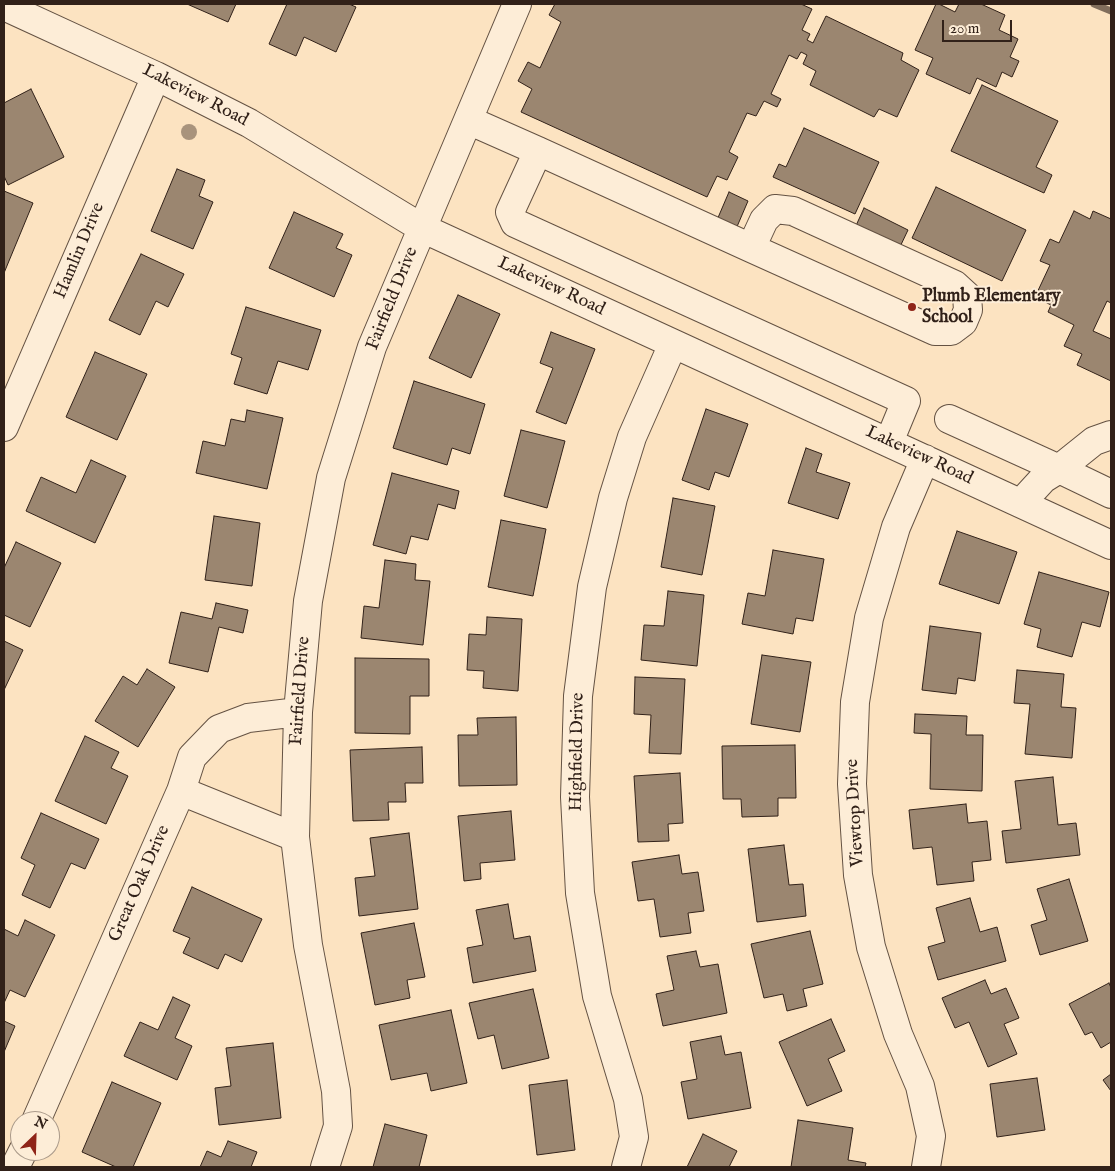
<!DOCTYPE html>
<html>
<head>
<meta charset="utf-8">
<style>
  body { margin:0 }
  #map { position:relative; width:1115px; height:1171px; overflow:hidden; background:#fce3c1; font-family:"IM FELL English",serif }
  canvas { display:block }
  .frame { position:absolute; inset:0; border:5px solid #312119; pointer-events:none }
  .north { position:absolute; left:10px; top:1111px; width:50px; height:50px; box-sizing:border-box; background:#fdedd7; border:1px solid #ab9b8b; border-radius:50%; rotate:24deg; font-size:14px; font-weight:700; line-height:20px; text-align:center; color:#312119 }
  .north::after { content:''; display:block; margin:auto; width:18px; height:22px; background:#8f2418; clip-path:polygon(50% 0,100% 100%,50% 72%,0 100%) }
  .scale { position:absolute; left:942px; top:20px; width:70px; height:22px; box-sizing:border-box; border:2px solid #312119; border-top:0; padding-left:6px; font-size:15px; line-height:18px; white-space:nowrap; color:#312119; -webkit-text-stroke:4px #fdedd7; paint-order:stroke }
</style>
</head>
<body>
<div id="map">
<canvas width="1115" height="1171"></canvas>
<div class="frame"></div>
<div class="north">N</div>
<div class="scale">20 m</div>
</div>
<script>
const c = document.querySelector('canvas').getContext('2d');
c.lineJoin = 'round';
const toPath = rows => new Path2D(rows.map(r => 'M' + r).join(''));
function trace(path, color, width, dash) { c.strokeStyle = color; c.lineWidth = width; c.lineCap = dash ? 'butt' : 'round'; c.setLineDash(dash || []); c.stroke(path); }
function fillPath(path, color) { c.fillStyle = color; c.fill(path, 'evenodd'); }
function write(font, color, halo, rows, align = 'center') {
  c.font = font + ' "IM FELL English",serif'; c.lineWidth = 4; c.setLineDash([]); c.textBaseline = 'middle'; c.strokeStyle = halo; c.fillStyle = color; for (const [text, x, y, turn = 0] of rows) {
    c.save(); c.translate(x, y); c.rotate((+turn || 0) * Math.PI / 180); c.textAlign = isNaN(turn) ? turn : align; if (halo) c.strokeText(text, 0, 0); c.fillText(text, 0, 0); c.restore();
  }
}
trace(toPath([
  [1094,4,1111,11]
]), '#816e5c', 7);
const building = toPath([
  [187,4,236,4,228,22,187,4],
  [287,4,349,4,356,7,336,52,304,37,296,56,269,44,287,4],
  [555,4,801,4,812,9,802,30,810,34,807,40,813,43,826,16,903,53,901,60,919,70,897,117,879,109,874,117,810,85,816,71,803,64,807,55,801,52,797,59,789,55,771,94,781,99,777,107,764,101,756,116,747,113,729,152,738,157,727,180,717,176,707,197,521,112,532,89,518,81,528,62,540,68,561,22,549,15,555,4],
  [936,4,939,4,955,12,959,4,981,4,1005,15,999,30,1018,39,1010,57,1019,61,1012,77,1002,72,996,87,977,78,970,94,926,74,933,58,915,50,936,4],
  [982,85,1058,121,1036,167,1052,175,1044,193,951,151,982,85],
  [31,89,64,157,8,185,4,176,4,103,31,89],
  [804,128,879,162,855,214,773,177,779,164,786,167,804,128],
  [177,169,205,180,199,196,213,202,193,249,151,231,177,169],
  [936,187,1026,230,1002,281,912,238,936,187],
  [4,191,33,203,4,273,4,191],
  [729,192,748,201,736,229,717,220,729,192],
  [864,208,908,230,898,251,854,230,864,208],
  [1074,211,1090,219,1093,211,1111,219,1111,303,1107,301,1093,331,1111,339,1111,381,1077,365,1082,354,1064,346,1074,325,1048,312,1051,305,1035,297,1050,265,1040,261,1050,239,1059,243,1074,211],
  [294,212,343,234,336,248,352,255,334,297,269,268,294,212],
  [141,254,184,274,168,307,156,301,140,335,109,320,141,254],
  [458,295,500,314,471,378,429,358,458,295],
  [246,307,321,330,308,370,278,361,267,394,234,384,242,358,231,354,246,307],
  [551,332,595,349,566,424,536,412,553,368,540,363,551,332],
  [95,352,147,374,117,440,66,417,95,352],
  [414,381,485,404,470,454,452,448,447,465,393,448,414,381],
  [706,409,748,424,729,477,715,472,709,490,682,480,706,409],
  [247,410,283,418,267,489,196,473,203,441,225,446,231,419,245,422,247,410],
  [521,430,565,441,547,508,504,496,521,430],
  [806,448,822,454,816,472,850,483,838,519,788,503,806,448],
  [91,460,126,476,95,543,26,511,41,477,76,493,91,460],
  [392,473,459,491,455,509,438,504,428,540,411,536,406,554,373,545,392,473],
  [673,498,715,506,702,575,661,567,673,498],
  [214,516,260,523,252,586,205,580,214,516],
  [501,520,546,529,533,596,488,587,501,520],
  [957,531,1017,552,999,604,939,584,957,531],
  [16,542,61,563,30,627,4,615,4,568,16,542],
  [773,550,824,559,813,621,796,618,793,634,742,624,748,593,765,596,773,550],
  [385,560,416,564,415,580,430,581,423,645,361,638,364,606,379,608,385,560],
  [1039,572,1109,592,1100,627,1082,622,1072,657,1037,647,1041,629,1024,624,1039,572],
  [668,591,704,595,697,666,641,660,644,625,664,626,668,591],
  [216,603,248,610,243,633,219,627,208,672,169,663,181,612,212,619,216,603],
  [487,617,522,619,518,691,483,688,484,671,467,670,469,634,486,635,487,617],
  [930,626,981,633,975,681,958,678,956,694,922,690,930,626],
  [4,641,23,650,4,690,4,641],
  [762,655,811,662,800,732,751,724,762,655],
  [355,658,429,659,429,696,410,696,410,734,355,733,355,658],
  [147,669,175,687,138,747,95,721,123,676,137,685,147,669],
  [1017,670,1064,674,1061,707,1076,708,1072,758,1025,754,1030,704,1014,703,1017,670],
  [635,677,685,679,681,754,649,753,651,715,634,714,635,677],
  [915,714,967,716,966,735,983,735,982,791,930,789,931,734,914,733,915,714],
  [516,717,517,785,459,786,458,735,478,735,477,718,516,717],
  [85,736,119,752,111,768,128,776,106,824,55,801,85,736],
  [795,745,796,798,778,798,778,816,742,817,741,799,723,799,722,746,795,745],
  [422,747,423,783,405,783,406,802,388,802,389,820,353,821,350,750,422,747],
  [680,773,683,823,668,824,669,841,638,842,634,776,680,773],
  [1053,777,1058,825,1076,823,1080,855,1006,863,1002,831,1021,829,1015,781,1053,777],
  [966,804,968,823,987,821,991,860,972,862,974,881,937,885,932,847,913,849,909,810,966,804],
  [511,811,515,860,480,863,481,879,464,881,458,816,511,811],
  [41,813,99,839,85,869,71,863,50,908,22,895,35,865,21,858,41,813],
  [409,833,418,909,359,916,355,878,375,876,370,838,409,833],
  [784,845,789,885,803,884,806,916,757,922,748,849,784,845],
  [679,855,682,874,698,872,704,911,688,913,691,933,660,937,654,899,638,901,632,862,679,855],
  [1069,879,1088,941,1040,955,1031,925,1047,920,1037,889,1069,879],
  [192,887,262,919,242,962,225,954,218,969,183,953,190,938,173,931,192,887],
  [970,898,980,932,997,927,1006,961,938,980,928,947,945,942,936,908,970,898],
  [508,904,514,939,530,936,536,971,473,983,467,948,483,945,476,910,508,904],
  [25,920,55,935,25,997,10,990,4,1003,4,929,18,936,25,920],
  [414,923,425,977,407,980,410,998,375,1005,361,933,414,923],
  [810,931,823,984,803,989,807,1006,787,1011,783,994,764,998,751,944,810,931],
  [696,951,700,967,718,964,727,1013,663,1026,656,994,674,990,667,956,696,951],
  [985,980,991,994,1006,988,1019,1018,1004,1024,1017,1054,988,1067,969,1022,955,1028,942,998,985,980],
  [1109,983,1111,988,1111,1042,1101,1048,1092,1032,1085,1035,1069,1004,1109,983],
  [533,989,549,1058,502,1069,494,1035,478,1039,469,1003,533,989],
  [173,997,190,1005,175,1038,192,1046,177,1080,124,1056,140,1022,158,1030,173,997],
  [451,1010,467,1083,431,1091,427,1073,391,1080,379,1025,451,1010],
  [831,1019,845,1051,828,1059,842,1091,807,1106,779,1042,831,1019],
  [4,1021,15,1026,4,1052,4,1021],
  [721,1036,725,1055,741,1052,751,1108,688,1119,681,1082,697,1079,690,1042,721,1036],
  [273,1043,281,1118,219,1125,215,1088,231,1086,226,1048,273,1043],
  [1111,1074,1111,1091,1103,1080,1111,1074],
  [1037,1078,1045,1130,997,1137,990,1084,1037,1078],
  [567,1080,575,1150,537,1155,529,1085,567,1080],
  [112,1082,161,1103,133,1167,116,1167,82,1152,112,1082],
  [798,1120,853,1128,848,1160,866,1163,865,1167,791,1167,798,1120],
  [385,1124,427,1135,419,1167,373,1167,385,1124],
  [703,1134,737,1151,729,1167,687,1167,703,1134],
  [228,1141,257,1152,251,1167,200,1167,207,1151,221,1157,228,1141]
]);
fillPath(building, '#9b8670');
trace(building, '#312119', 1);
const minor = toPath([
  [4,6,156,76,249,123,422,228,1111,545],
  [468,120,517,4],
  [538,151,510,212,515,223,906,401,889,442],
  [949,419,1059,469,1094,441,1111,435],
  [4,427,156,76],
  [925,459,896,527,869,618,855,702,852,784,858,875,871,947,898,1034,920,1086,931,1136,926,1167],
  [1021,503,1043,479,1059,469,1111,494],
  [181,791,295,837],
  [36,1121,181,791,192,757,219,729,248,718,298,712],
  [15,1167,23,1151],
  [325,1167,338,1126,336,1091,308,945,295,837,298,712,308,601,331,478,372,347,468,120,538,151,751,248,935,331,951,331,963,322,968,310,967,296,955,285,793,211,775,209,764,220,751,248],
  [626,1167,634,1137,628,1099,597,996,580,893,575,797,578,696,592,587,613,498,632,437,673,344]
]);
trace(minor, '#645243', 30);
trace(minor, '#fdedd7', 28);
c.fillStyle = '#a8937c';
for (const [x, y] of [
  [189,132]
]) { c.beginPath(); c.arc(x, y, 8, 0, 2 * Math.PI); c.fill(); }
for (const [x, y, r, color] of [
  [912,307,5,"#8f2418"]
]) { const dot = new Path2D(); dot.arc(x, y, r, 0, 2 * Math.PI); c.fillStyle = color; c.fill(dot); trace(dot, '#fdedd7', 2); }
write('18px', '#312119', '#fdedd7', [
  ["Lakeview Road",195,96,27],
  ["Hamlin Drive",80,251,-67],
  ["Lakeview Road",551,287,25],
  ["Fairfield Drive",393,299,-68],
  ["Lakeview Road",919,456,25],
  ["Fairfield Drive",301,691,-86],
  ["Highfield Drive",578,752,-89],
  ["Viewtop Drive",856,813,-93],
  ["Great Oak Drive",140,884,-66]
]);
write('bold 18px', '#312119', '#fdedd7', [
  ["Plumb Elementary",922,297],
  ["School",922,318]
], 'left');
</script>
</body>
</html>
